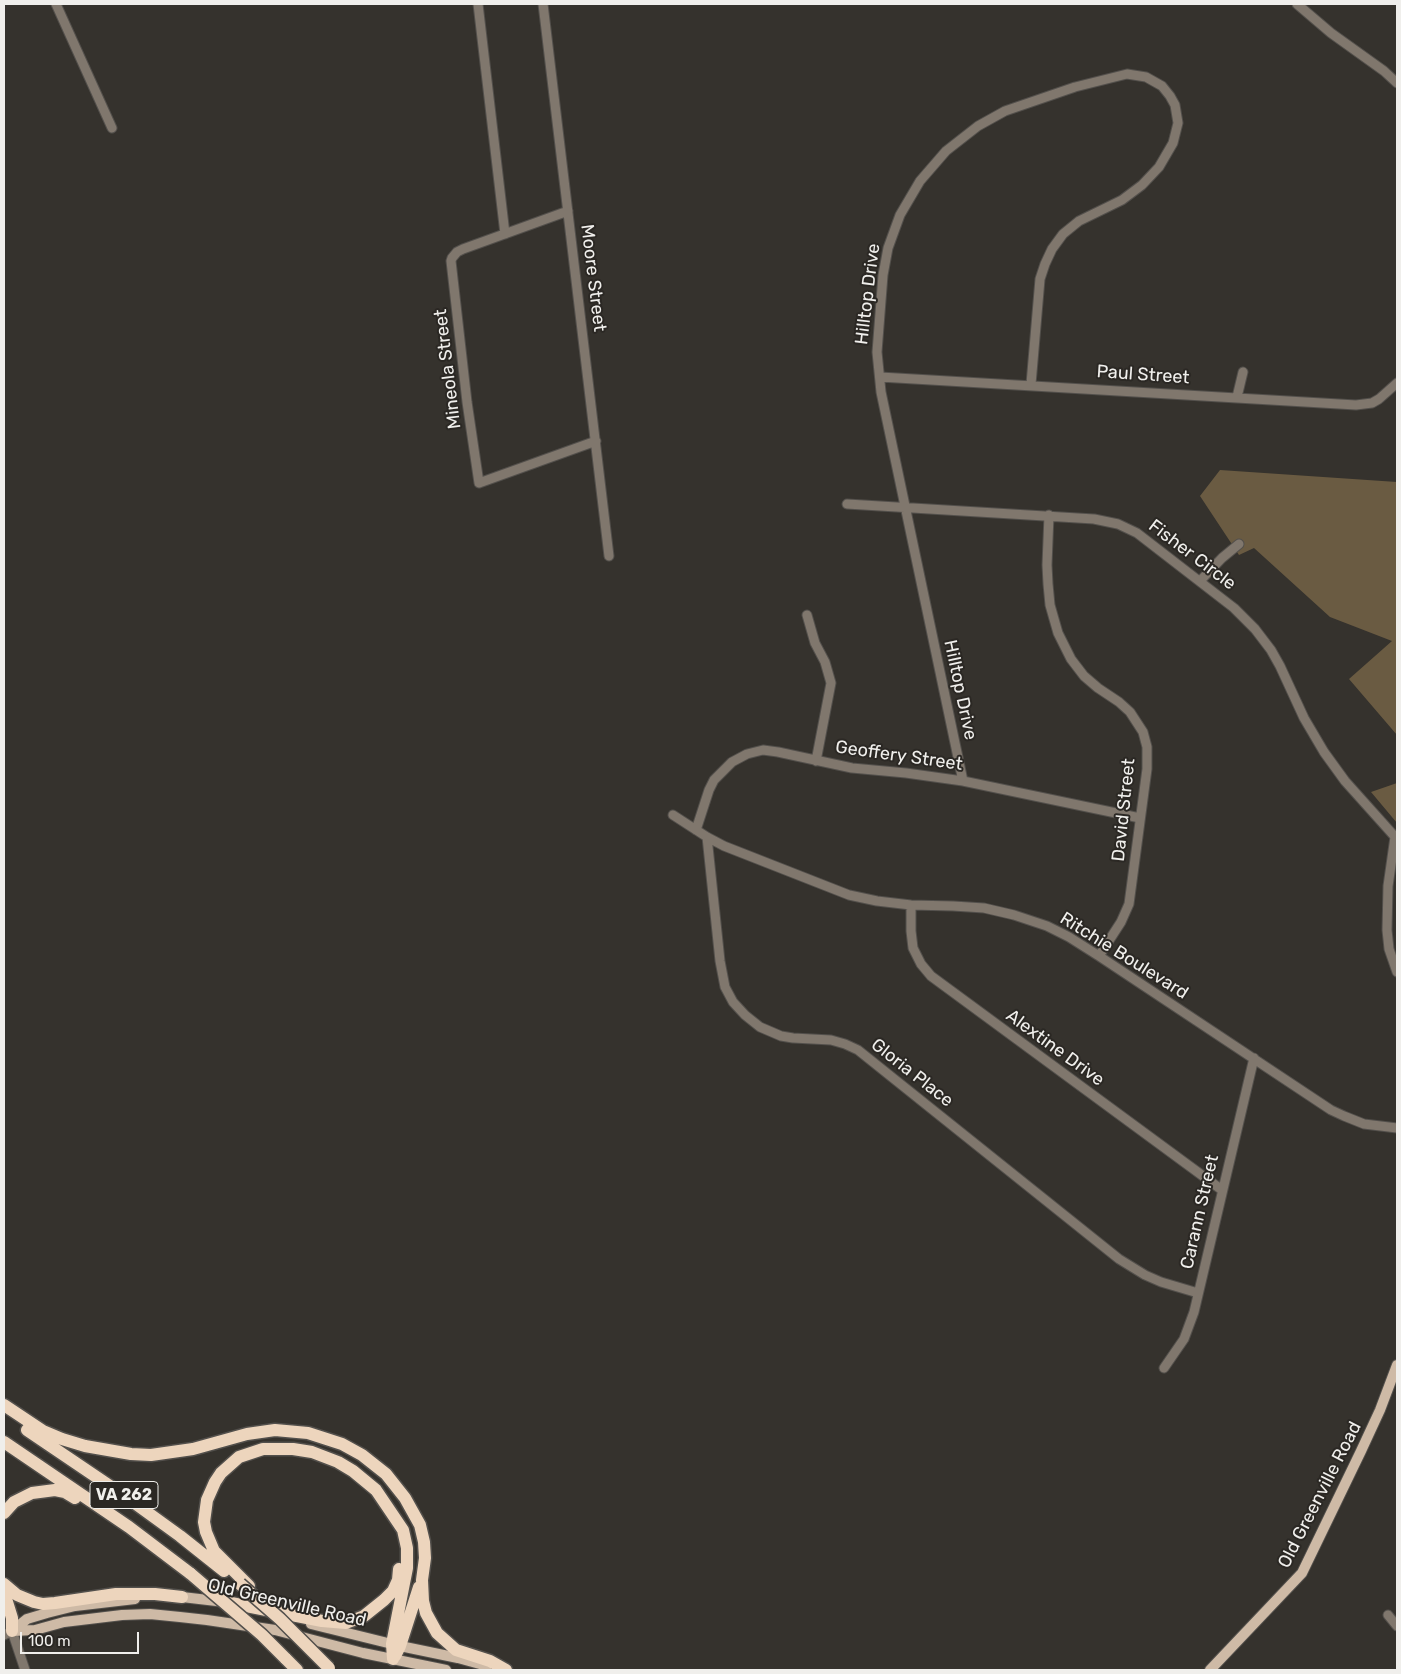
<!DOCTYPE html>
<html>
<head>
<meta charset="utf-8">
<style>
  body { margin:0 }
  #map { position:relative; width:1401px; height:1674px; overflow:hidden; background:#35322d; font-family:Rubik,sans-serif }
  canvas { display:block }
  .frame { position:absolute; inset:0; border:5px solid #f0efec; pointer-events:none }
  .scale { position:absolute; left:20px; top:1632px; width:119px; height:22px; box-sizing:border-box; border:2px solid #f0efec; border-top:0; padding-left:6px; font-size:15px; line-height:18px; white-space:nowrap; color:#f0efec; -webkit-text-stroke:4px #2b2824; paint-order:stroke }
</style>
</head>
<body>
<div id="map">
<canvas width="1401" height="1674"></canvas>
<div class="frame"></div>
<div class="scale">100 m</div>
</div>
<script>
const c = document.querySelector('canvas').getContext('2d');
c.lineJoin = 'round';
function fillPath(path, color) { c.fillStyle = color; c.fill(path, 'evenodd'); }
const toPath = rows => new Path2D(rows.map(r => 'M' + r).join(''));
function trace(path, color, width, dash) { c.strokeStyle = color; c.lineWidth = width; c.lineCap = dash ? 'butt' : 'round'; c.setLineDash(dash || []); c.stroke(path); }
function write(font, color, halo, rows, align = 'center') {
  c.font = font + ' Rubik,sans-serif'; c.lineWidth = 4; c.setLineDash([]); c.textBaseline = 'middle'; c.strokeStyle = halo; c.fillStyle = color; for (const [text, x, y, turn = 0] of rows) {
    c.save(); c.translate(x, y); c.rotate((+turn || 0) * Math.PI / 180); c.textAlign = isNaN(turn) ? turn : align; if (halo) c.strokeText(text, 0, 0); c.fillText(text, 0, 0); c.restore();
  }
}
fillPath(toPath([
  [1220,470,1397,482,1397,735,1349,679,1392,641,1330,617,1254,548,1239,555,1200,496],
  [1397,783,1397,823,1371,792]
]), '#6a5b42');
const minor = toPath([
  [56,4,112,128],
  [478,4,505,234],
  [543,4,609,556],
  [1297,4,1331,33,1384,71,1397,83],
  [568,211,463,249,457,252,452,258,451,261,467,402,479,483,596,441],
  [880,377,1356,405,1372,403,1379,399,1397,383],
  [1237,397,1243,372],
  [847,504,1094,519,1118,524,1137,533,1234,608,1255,629,1271,650,1280,666,1304,718,1324,752,1345,781,1397,839],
  [1049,515,1047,565,1048,584,1050,605,1058,633,1071,659,1084,676,1098,688,1119,702,1130,712,1143,732,1147,747,1147,769,1129,904,1121,922,1099,956],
  [1200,581,1222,558,1239,544],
  [807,615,815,643,825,662,831,683,816,761],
  [963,781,881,392,877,352,883,275,888,248,900,215,920,181,946,151,978,126,1005,111,1075,87,1127,74,1146,77,1162,86,1170,96,1175,105,1178,123,1173,143,1159,167,1142,185,1122,200,1079,221,1063,234,1052,249,1045,264,1040,279,1031,384],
  [673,815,707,837,724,846,849,895,877,901,911,905,953,906,984,908,1014,915,1047,926,1069,937,1099,956,1331,1110,1344,1116,1364,1124,1397,1128],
  [696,830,709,790,714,780,732,762,747,754,763,750,778,752,852,768,906,773,963,781,1140,818],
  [707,837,720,961,725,987,733,1002,745,1015,760,1027,781,1036,793,1038,831,1040,845,1044,858,1050,1119,1259,1145,1275,1161,1282,1198,1293],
  [1395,837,1388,886,1387,930,1389,949,1397,972],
  [911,905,911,931,913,948,921,964,931,976,1222,1190],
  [1164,1368,1184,1339,1194,1312,1254,1058],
  [1388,1615,1397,1626],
  [4,1635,12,1631,25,1670]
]);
const major = toPath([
  [174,1597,182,1597,225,1602],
  [311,1624,400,1646,458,1658,487,1666],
  [12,1631,27,1619,47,1613,75,1606,135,1599],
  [12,1631,35,1630,64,1622,122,1615,150,1614,180,1617,207,1620,275,1630,363,1653,446,1670],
  [1210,1670,1302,1573,1361,1451,1380,1410,1397,1365]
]);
const highway = toPath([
  [4,1405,43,1431,62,1439,85,1446,131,1454,151,1455,193,1449,247,1434,275,1430,308,1433,342,1444,362,1455,386,1474,405,1498,420,1525,424,1542,425,1558,422,1580,423,1601,426,1613,437,1633,456,1650,490,1661,506,1670],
  [27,1430,129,1499,180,1536,224,1571],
  [4,1442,129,1527,191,1574],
  [4,1513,14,1502,32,1493,55,1490,65,1492,75,1498],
  [4,1584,17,1595,34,1602,43,1604,55,1603,116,1594,155,1594,182,1597],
  [249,1586,214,1551,206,1532,204,1522,207,1500,215,1482,221,1473,239,1457,263,1449,293,1449,312,1452,338,1462,353,1471,376,1490,403,1530,407,1548,407,1568,392,1644,393,1659],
  [4,1592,12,1618,12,1631],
  [231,1603,322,1621,346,1623,364,1616,384,1600,393,1591,398,1580,399,1569],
  [395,1656,400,1646,419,1587],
  [285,1658,297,1670]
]);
trace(minor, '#53504c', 11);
trace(major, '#53504c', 12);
trace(highway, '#53504c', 15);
trace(minor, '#80776d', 9);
trace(major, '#cebaa6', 10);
trace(highway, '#edd5bd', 12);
const highwayBridge = toPath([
  [191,1574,262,1635,285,1658],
  [240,1584,280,1619,329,1668]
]);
trace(highwayBridge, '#53504c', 15, []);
trace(highwayBridge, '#edd5bd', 12);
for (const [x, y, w] of [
  [124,1495,68]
]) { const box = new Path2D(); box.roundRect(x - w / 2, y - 13.5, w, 27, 4); c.fillStyle = '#2b2824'; c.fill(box); trace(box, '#f0efec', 1); }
write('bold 16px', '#f0efec', null, [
  ["VA 262",124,1495]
]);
write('18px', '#f0efec', '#2b2824', [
  ["Moore Street",593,278,83],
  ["Hilltop Drive",868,294,-83],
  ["Mineola Street",448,369,-97],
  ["Paul Street",1143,375,4],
  ["Fisher Circle",1192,555,37],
  ["Hilltop Drive",960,690,78],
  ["Geoffery Street",899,756,8],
  ["David Street",1124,810,-84],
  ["Ritchie Boulevard",1124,956,32],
  ["Alextine Drive",1055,1048,36],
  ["Gloria Place",912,1073,38],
  ["Carann Street",1200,1212,-77],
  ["Old Greenville Road",1320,1495,-63],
  ["Old Greenville Road",287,1603,13]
]);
</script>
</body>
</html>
